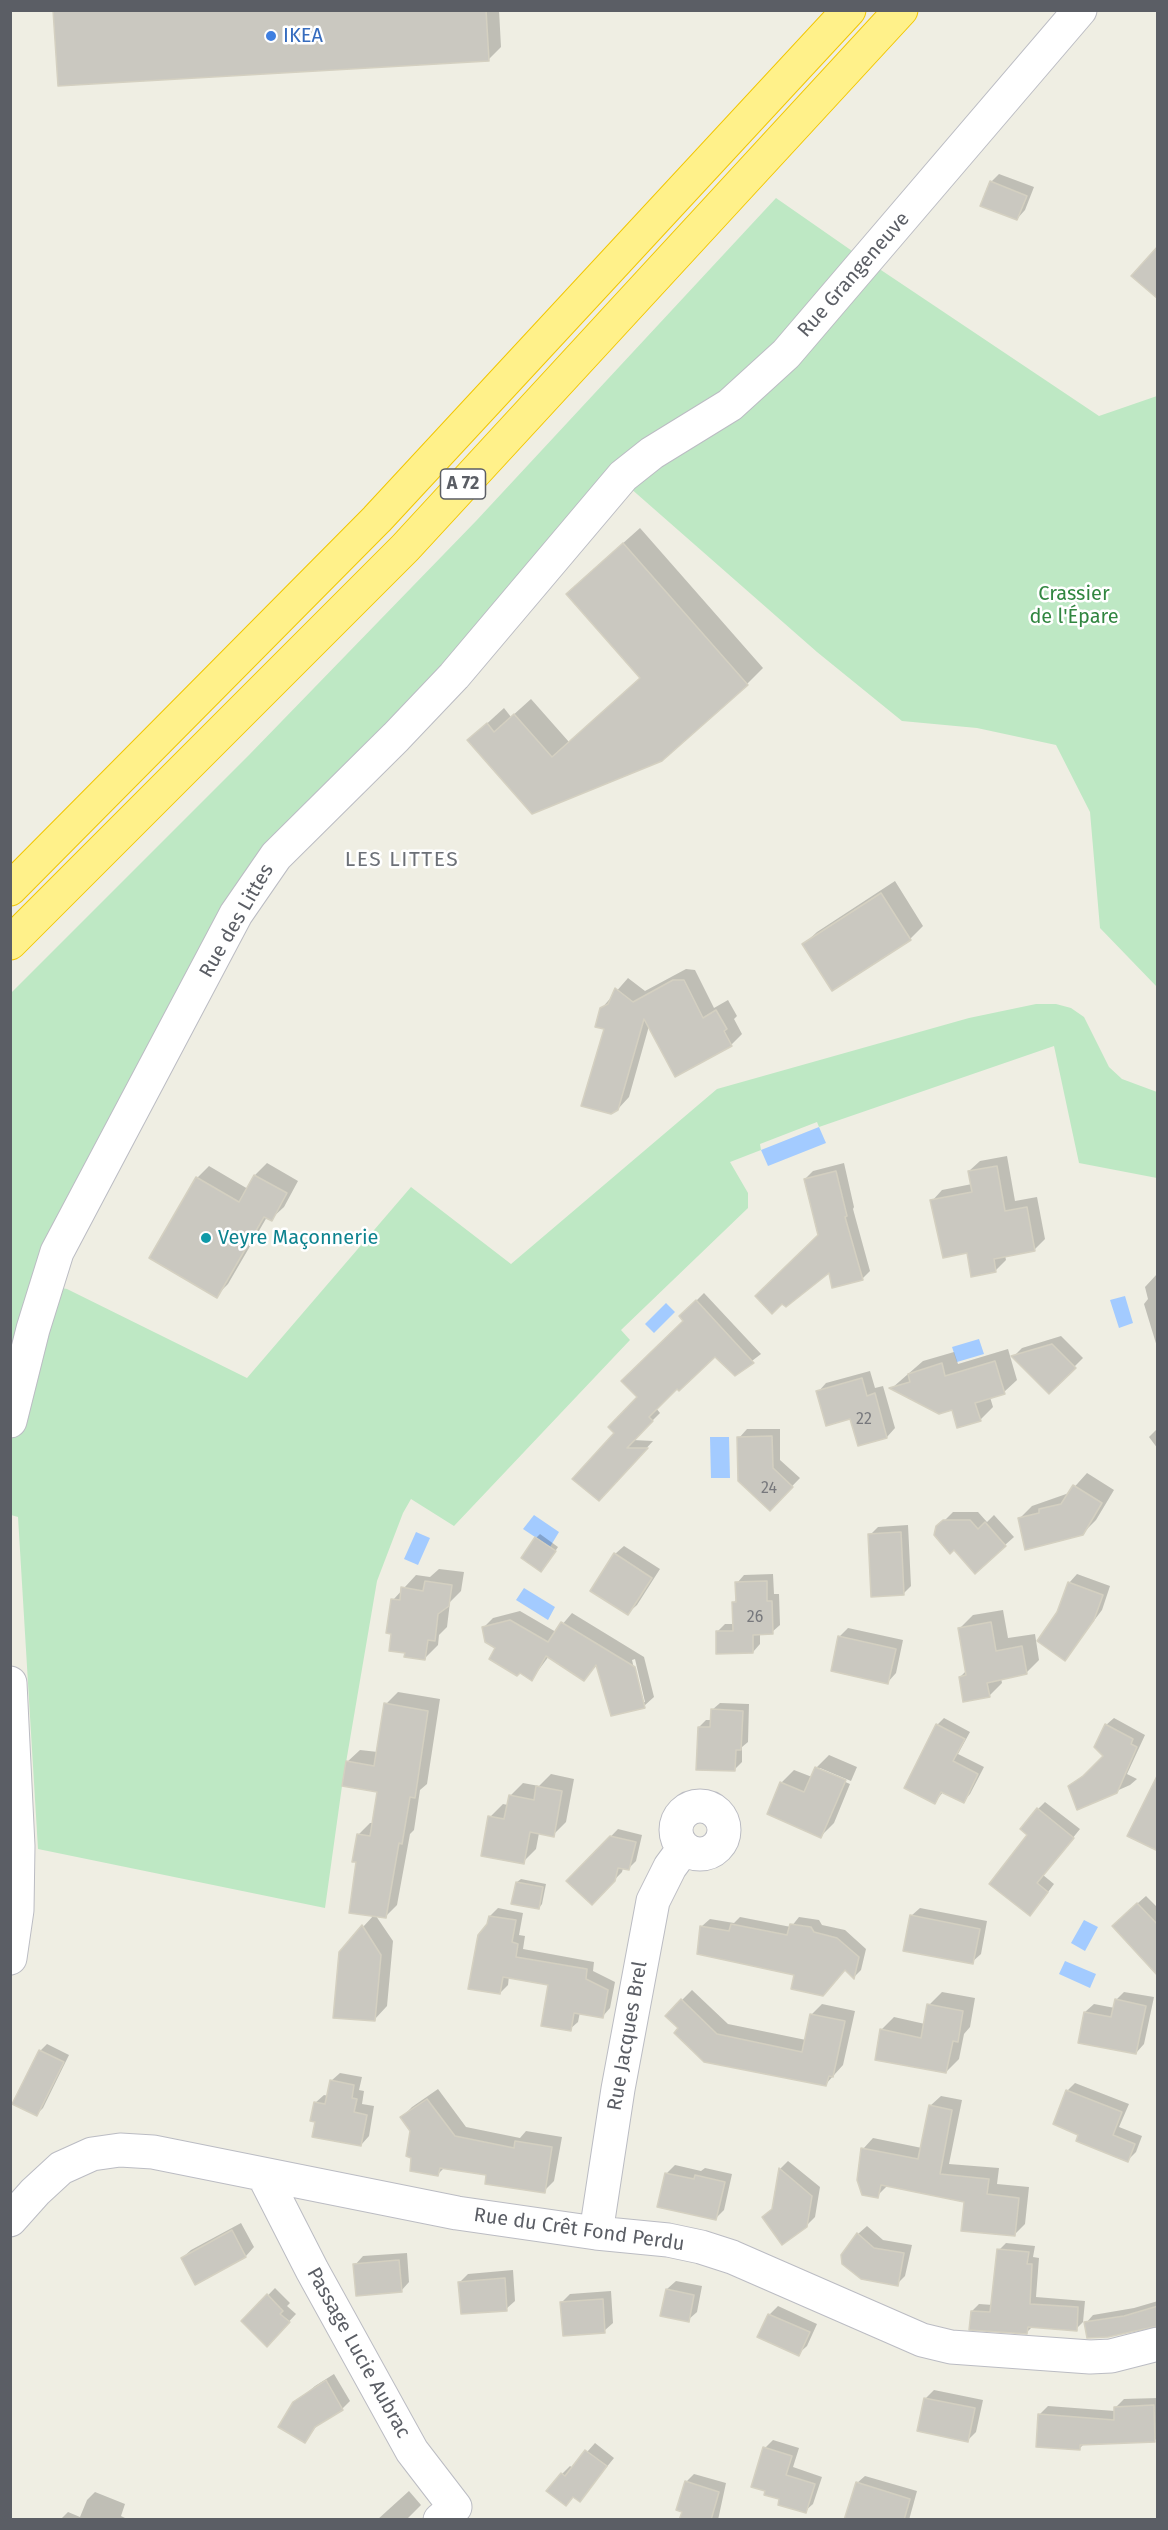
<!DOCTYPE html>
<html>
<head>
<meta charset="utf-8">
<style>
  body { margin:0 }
  #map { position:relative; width:1168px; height:2530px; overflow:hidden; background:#efeee3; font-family:"Fira Sans",sans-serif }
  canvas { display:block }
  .frame { position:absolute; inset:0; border:12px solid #5b5e65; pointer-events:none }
</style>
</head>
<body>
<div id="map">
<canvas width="1168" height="2530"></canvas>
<div class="frame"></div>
</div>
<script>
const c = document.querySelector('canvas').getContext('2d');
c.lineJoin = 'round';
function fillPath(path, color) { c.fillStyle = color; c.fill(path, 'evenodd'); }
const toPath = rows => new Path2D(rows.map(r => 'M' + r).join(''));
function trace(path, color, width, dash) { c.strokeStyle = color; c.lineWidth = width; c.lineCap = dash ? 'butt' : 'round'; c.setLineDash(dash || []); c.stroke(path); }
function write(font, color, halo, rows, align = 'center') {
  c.font = font + ' "Fira Sans",sans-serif'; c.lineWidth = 5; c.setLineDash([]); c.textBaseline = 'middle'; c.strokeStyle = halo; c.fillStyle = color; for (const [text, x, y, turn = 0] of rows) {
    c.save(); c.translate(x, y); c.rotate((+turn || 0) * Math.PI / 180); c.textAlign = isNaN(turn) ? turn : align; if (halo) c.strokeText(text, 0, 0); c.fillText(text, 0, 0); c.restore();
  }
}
fillPath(toPath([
  [776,198,855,253,825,295,477,634,259,854,32,1282,67,1289,247,1378,411,1187,511,1264,717,1089,969,1018,1036,1004,1056,1004,1071,1008,1084,1017,1109,1067,1122,1079,1157,1092,1157,1178,1079,1163,1054,1046,819,1127,817,1122,760,1144,761,1150,730,1162,748,1193,748,1208,621,1330,630,1340,454,1526,411,1499,403,1513,377,1581,342,1786,325,1908,38,1849,18,1517,11,1515,11,993,249,755,476,521],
  [875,266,1099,416,1157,396,1157,987,1100,928,1090,812,1056,745,977,728,902,721,817,652,629,487]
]), '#bee8c4');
fillPath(toPath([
  [819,1127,826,1143,768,1166,761,1150],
  [1125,1296,1133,1323,1119,1328,1110,1300],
  [666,1303,675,1312,654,1333,645,1324],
  [979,1339,984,1354,957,1362,952,1347],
  [710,1437,729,1437,730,1478,711,1478],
  [534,1515,559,1532,550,1547,523,1529],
  [416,1532,430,1538,418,1565,404,1559],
  [524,1588,555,1607,548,1620,516,1600],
  [1084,1920,1098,1927,1085,1951,1071,1943],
  [1065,1961,1096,1974,1090,1988,1059,1974]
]), '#a3cbff');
fillPath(toPath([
  [55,10,499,10,501,47,488,60],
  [999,174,1034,187,1025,210,1017,219,991,182],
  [640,528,763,668,747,684,532,812,469,740,504,708,511,717,531,699,569,742,641,677,584,578],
  [895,881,923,926,910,939,833,989,804,944,817,932],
  [686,969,695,970,714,1008,728,1000,737,1016,734,1019,742,1034,731,1045,649,1026,629,1097,618,1109,601,1009,628,978,645,991],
  [1007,1156,1015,1201,1037,1197,1045,1239,1034,1250,1005,1255,1006,1260,995,1271,968,1251,932,1201,942,1190,972,1184,969,1171,980,1161],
  [267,1163,298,1181,284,1207,271,1219,267,1217,228,1284,216,1296,197,1178,209,1166,248,1189,255,1175],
  [844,1163,854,1207,853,1209,870,1271,862,1279,820,1235,805,1179,813,1171],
  [1157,1274,1158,1274,1158,1350,1144,1304,1148,1299,1145,1287],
  [704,1293,761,1354,735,1374,715,1355,677,1387,656,1408,660,1413,633,1440,653,1441,607,1491,616,1433,685,1321,681,1316],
  [1061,1336,1083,1358,1049,1392,1014,1356,1022,1348],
  [1008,1349,1017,1380,1004,1392,990,1397,993,1407,980,1420,892,1388,923,1361,954,1352,958,1364],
  [870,1371,875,1388,883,1386,895,1428,887,1437,851,1417,818,1392,826,1383],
  [747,1429,780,1429,780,1460,800,1478,770,1509,739,1438],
  [1157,1429,1158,1429,1158,1449,1149,1437],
  [1087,1473,1114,1490,1096,1520,1082,1534,1019,1519,1032,1506,1069,1493],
  [953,1512,978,1512,987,1522,994,1515,1014,1537,1005,1545,938,1527],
  [908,1525,911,1586,903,1594,870,1535,878,1527],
  [540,1534,558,1547,545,1566,536,1538],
  [624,1546,660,1569,637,1605,628,1613,615,1554],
  [439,1569,464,1572,461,1591,450,1602,447,1627,439,1635,438,1645,425,1658,393,1600,416,1575,430,1577],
  [773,1574,774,1594,779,1594,780,1625,772,1632,760,1633,760,1644,753,1652,717,1632,725,1624,734,1624,734,1602,737,1599,737,1583,744,1575],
  [1077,1574,1110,1586,1102,1610,1065,1659,1058,1613,1069,1583],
  [1003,1610,1008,1638,1035,1634,1039,1660,1026,1673,1001,1678,1002,1683,989,1696,960,1677,967,1670,960,1628,973,1615],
  [520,1611,556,1632,572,1613,644,1657,654,1697,644,1706,598,1664,584,1679,549,1656,532,1679,497,1648,483,1628,493,1618],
  [635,1659,645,1702,642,1702,632,1660],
  [848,1628,903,1640,896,1673,888,1682,839,1637],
  [398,1692,440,1699,427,1784,420,1790,414,1830,410,1834,397,1905,385,1917,376,1916,393,1941,387,2006,375,2019,340,1952,374,1915,358,1861,358,1835,370,1823,374,1823,379,1791,347,1762,360,1750,378,1752,386,1704],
  [720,1703,749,1704,748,1742,742,1747,742,1762,735,1769,699,1727,706,1720,712,1720,712,1710],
  [944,1718,970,1732,958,1754,984,1767,970,1794,964,1801,944,1791,935,1802,937,1725],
  [1114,1718,1145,1735,1127,1774,1137,1779,1130,1785,1078,1808,1070,1787,1105,1756,1106,1725],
  [829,1755,857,1767,851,1781,820,1768,820,1771,850,1784,834,1823,821,1836,781,1783,794,1770,812,1777,816,1768],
  [551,1774,574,1779,566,1822,553,1835,539,1833,536,1849,523,1862,490,1817,503,1804,508,1805,510,1796,523,1783,539,1786],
  [1045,1802,1080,1829,1043,1875,1054,1884,1037,1907,1029,1834,1038,1809],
  [618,1829,642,1835,636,1861,628,1869,623,1868,622,1872,592,1903,568,1881],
  [521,1879,546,1884,542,1904,539,1908,517,1882],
  [1146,1896,1158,1908,1158,1961,1122,1917],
  [498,1908,523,1913,519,1935,525,1936,523,1949,594,1962,593,1971,615,1982,610,2008,603,2016,580,2012,578,2022,570,2029,550,1984,509,1976,508,1985,500,1993,488,1929,490,1916],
  [920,1908,987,1921,981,1954,972,1962,911,1916],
  [740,1917,791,1927,799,1917,819,1920,822,1925,845,1930,866,1949,861,1970,854,1977,845,1969,796,1974,702,1926,710,1919,734,1923],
  [692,1990,728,2024,806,2040,812,2014,822,2004,855,2011,843,2065,826,2084,680,2028,682,2000],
  [942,1992,975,1998,970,2027,964,2034,959,2059,946,2072,881,2030,894,2017,925,2024,929,2005],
  [1124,1992,1154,1997,1144,2044,1136,2053,1085,2012,1094,2004,1115,2008,1116,2000],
  [47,2044,69,2055,43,2108,37,2114,14,2103,40,2051],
  [340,2073,362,2077,359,2090,364,2091,362,2104,374,2106,369,2136,361,2145,316,2121,315,2103,324,2095,329,2096,331,2081],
  [1075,2083,1129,2104,1119,2127,1142,2136,1136,2152,1128,2160,1080,2134,1067,2091],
  [438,2089,466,2127,520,2138,526,2131,562,2137,554,2181,544,2191,488,2173,445,2167,438,2174,402,2117,412,2107],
  [941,2096,962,2100,949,2164,999,2168,997,2184,1029,2187,1025,2224,1015,2234,965,2201,888,2185,877,2196,863,2149,873,2138,922,2148,930,2106],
  [788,2161,820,2187,815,2217,806,2226,764,2217,774,2207,780,2169],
  [675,2165,701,2171,705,2168,732,2174,724,2210,716,2218,667,2173],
  [241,2223,254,2247,246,2256,196,2283,182,2258,191,2250],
  [867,2226,883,2240,912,2245,905,2276,897,2284,858,2234],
  [1006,2243,1035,2246,1033,2257,1039,2258,1036,2297,1085,2301,1083,2322,1076,2329,1033,2326,1027,2332,972,2311,979,2304,993,2305,999,2250],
  [407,2253,409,2282,401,2291,355,2265,363,2256],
  [513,2270,515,2301,506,2309,460,2282,468,2274],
  [676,2281,702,2286,697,2312,688,2320,667,2289],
  [275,2288,290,2303,287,2306,296,2314,267,2345,243,2321],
  [611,2291,613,2323,604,2331,562,2302,570,2294],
  [1158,2301,1158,2324,1086,2323,1093,2315,1134,2308],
  [778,2306,817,2324,807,2346,798,2354,769,2315],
  [334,2374,350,2401,342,2409,319,2423,305,2441,295,2403,315,2386],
  [934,2390,983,2400,976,2432,968,2440,926,2398],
  [1158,2398,1158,2437,1155,2440,1085,2443,1079,2449,1040,2414,1048,2406,1115,2411,1115,2408,1124,2399],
  [773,2440,799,2448,793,2467,822,2477,813,2504,805,2511,781,2498,765,2448],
  [595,2443,614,2458,580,2500,574,2496,566,2504,562,2474,570,2466,573,2468],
  [694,2474,726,2483,718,2520,681,2520,686,2482],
  [865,2476,917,2491,909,2520,845,2520,857,2483],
  [409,2491,421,2505,406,2520,377,2520],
  [95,2492,125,2504,121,2516,129,2520,60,2520,68,2512,80,2517,87,2500]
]), '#0003');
const building = toPath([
  [53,10,486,10,489,61,58,86,53,10],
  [990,181,1027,196,1017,220,980,206,990,181],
  [1158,246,1158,299,1131,276,1158,246],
  [623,543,748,685,662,761,532,814,467,740,487,723,494,732,514,714,552,757,640,678,566,594,623,543],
  [881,893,911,940,832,991,802,944,881,893],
  [673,980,684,980,703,1018,716,1010,727,1029,724,1031,732,1046,675,1077,644,1019,618,1110,611,1114,581,1106,604,1029,595,1027,600,1008,608,1004,615,988,633,1002,673,980],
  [997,1166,1005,1211,1027,1207,1035,1251,994,1259,996,1272,971,1277,967,1253,943,1258,930,1200,972,1192,968,1171,997,1166],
  [836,1171,847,1216,845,1217,863,1280,832,1288,829,1273,786,1307,782,1304,772,1314,755,1296,818,1235,804,1179,836,1171],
  [254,1175,287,1193,272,1221,264,1217,217,1298,149,1258,196,1177,239,1202,254,1175],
  [696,1300,754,1363,735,1376,715,1357,679,1391,677,1389,649,1417,653,1421,627,1448,648,1448,599,1501,572,1479,614,1433,608,1427,637,1397,621,1381,683,1321,679,1316,696,1300],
  [1052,1344,1076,1368,1049,1394,1011,1356,1052,1344],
  [995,1361,1005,1394,975,1403,981,1421,957,1428,952,1410,939,1414,889,1388,910,1382,908,1374,942,1363,945,1376,995,1361],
  [862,1378,867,1396,875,1393,887,1438,858,1446,850,1419,826,1426,816,1391,862,1378],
  [772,1436,773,1468,793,1487,770,1511,738,1481,737,1437,772,1436],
  [1073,1485,1102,1503,1083,1535,1025,1550,1018,1518,1039,1513,1039,1509,1061,1504,1073,1485],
  [943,1520,970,1520,978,1529,985,1522,1006,1546,975,1574,954,1550,950,1554,934,1535,936,1526,943,1520],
  [901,1532,904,1595,871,1597,868,1534,901,1532],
  [535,1537,556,1551,541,1572,521,1558,535,1537],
  [614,1553,652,1578,628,1615,590,1591,614,1553],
  [425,1581,452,1585,449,1606,438,1614,435,1641,428,1640,425,1660,404,1657,405,1653,389,1651,391,1634,386,1633,391,1599,400,1600,401,1587,423,1591,425,1581],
  [767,1581,767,1601,772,1601,773,1634,753,1635,753,1653,716,1654,716,1631,733,1631,732,1602,736,1602,735,1582,767,1581],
  [1068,1582,1103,1595,1094,1620,1065,1661,1037,1641,1057,1612,1068,1582],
  [510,1620,548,1642,561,1622,635,1667,645,1708,611,1716,596,1665,584,1681,546,1656,532,1681,520,1673,517,1676,489,1659,495,1648,485,1642,482,1627,510,1620],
  [991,1622,996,1651,1022,1646,1027,1674,987,1683,990,1697,963,1702,959,1677,966,1675,958,1628,991,1622],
  [838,1636,896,1649,888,1684,831,1671,838,1636],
  [384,1703,428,1711,415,1798,410,1797,402,1844,399,1843,386,1918,349,1913,356,1862,352,1862,357,1834,370,1836,377,1792,342,1786,346,1761,374,1766,384,1703],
  [711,1709,743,1711,741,1750,736,1750,735,1771,696,1770,698,1727,710,1727,711,1709],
  [936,1724,965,1739,953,1761,978,1774,964,1803,941,1792,935,1804,904,1788,936,1724],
  [1105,1724,1133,1739,1131,1744,1137,1747,1117,1793,1077,1810,1068,1786,1083,1776,1103,1756,1094,1747,1105,1724],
  [815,1767,846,1780,821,1838,767,1814,780,1782,804,1792,815,1767],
  [1158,1774,1158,1851,1127,1836,1158,1774],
  [536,1786,562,1791,554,1837,530,1832,524,1864,481,1856,488,1816,504,1819,509,1795,534,1800,536,1786],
  [1037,1808,1074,1838,1037,1883,1048,1892,1030,1916,989,1884,1027,1835,1020,1829,1037,1808],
  [610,1836,636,1842,629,1870,618,1868,615,1881,592,1905,566,1881,610,1836],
  [516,1882,543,1887,539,1909,511,1904,516,1882],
  [1137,1903,1158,1925,1158,1976,1112,1926,1137,1903],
  [910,1915,980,1929,973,1964,903,1951,910,1915],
  [489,1916,516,1920,512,1942,518,1944,516,1957,587,1969,586,1979,608,1990,603,2018,574,2013,571,2031,541,2026,548,1985,503,1977,500,1994,468,1989,478,1935,487,1924,489,1916],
  [731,1924,787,1935,790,1924,811,1927,814,1932,837,1938,859,1957,854,1979,845,1970,823,1996,791,1989,794,1975,697,1954,700,1926,729,1931,731,1924],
  [362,1925,381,1955,375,2021,333,2018,339,1952,362,1925],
  [681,1999,717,2034,802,2052,810,2014,845,2021,833,2077,829,2076,826,2086,704,2062,674,2033,678,2028,665,2016,681,1999],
  [1115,1999,1146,2006,1136,2054,1078,2043,1084,2012,1111,2017,1115,1999],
  [927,2004,963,2011,958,2042,953,2041,946,2073,875,2060,880,2029,921,2038,927,2004],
  [39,2050,64,2062,37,2116,12,2104,39,2050],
  [330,2080,354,2085,352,2098,357,2099,354,2112,367,2115,361,2146,312,2137,315,2122,310,2121,314,2102,325,2104,330,2080],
  [1066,2090,1122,2112,1113,2135,1135,2144,1128,2162,1076,2141,1078,2135,1053,2124,1066,2090],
  [427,2099,455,2136,514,2148,515,2141,552,2147,545,2193,485,2184,486,2175,440,2168,438,2176,410,2171,411,2158,406,2156,410,2131,400,2117,427,2099],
  [929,2105,952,2110,940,2174,989,2179,987,2194,1019,2198,1015,2236,961,2231,964,2202,881,2185,878,2198,862,2195,857,2180,861,2148,918,2159,929,2105],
  [779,2168,812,2196,807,2227,782,2245,762,2217,772,2209,779,2168],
  [665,2173,694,2179,695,2175,725,2182,716,2220,657,2207,665,2173],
  [232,2230,246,2257,195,2285,181,2258,232,2230],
  [857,2233,874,2248,904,2253,898,2286,861,2279,842,2264,841,2255,857,2233],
  [997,2249,1029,2252,1027,2264,1032,2264,1030,2304,1078,2307,1077,2331,1028,2327,1027,2334,969,2330,971,2311,990,2312,997,2249],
  [399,2260,402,2292,356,2296,353,2264,399,2260],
  [505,2278,507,2311,461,2314,458,2282,505,2278],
  [666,2289,694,2295,689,2322,660,2316,666,2289],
  [267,2294,283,2311,280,2314,290,2322,267,2347,241,2321,267,2294],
  [603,2299,605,2333,563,2336,560,2302,603,2299],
  [1158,2306,1158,2326,1108,2337,1087,2338,1084,2322,1124,2316,1158,2306],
  [768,2314,810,2332,799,2356,757,2337,768,2314],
  [326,2380,343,2410,315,2427,305,2443,278,2427,293,2402,326,2380],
  [924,2398,975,2408,968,2442,917,2431,924,2398],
  [1154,2405,1155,2442,1080,2445,1080,2450,1036,2447,1038,2414,1114,2420,1114,2407,1154,2405],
  [763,2447,792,2456,786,2475,815,2484,806,2513,778,2505,779,2499,764,2495,765,2491,751,2487,763,2447],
  [585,2450,607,2466,580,2502,573,2497,566,2506,546,2491,561,2473,565,2476,585,2450],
  [685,2481,719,2492,711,2520,679,2520,682,2512,676,2510,685,2481],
  [856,2482,910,2499,904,2520,844,2520,856,2482]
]);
fillPath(building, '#cac8c0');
trace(building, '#d4d0c1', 1.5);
const minor = toPath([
  [10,1421,33,1329,57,1252,236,914,276,856,396,737,454,676,623,476,652,453,730,405,786,354,1080,10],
  [10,1683,18,1846,17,1910,10,1958],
  '676 1830a24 24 0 1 1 48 0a24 24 0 1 1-48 0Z',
  [264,2176,312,2270,412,2451,455,2507,440,2520],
  [10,2220,35,2192,61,2168,92,2154,120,2150,153,2152,457,2213,596,2233,668,2240,701,2247,732,2257,922,2340,951,2347,1090,2357,1111,2356,1158,2344],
  [596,2233,618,2089,653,1901,670,1867,684,1848]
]);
const highway = toPath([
  [10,889,377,519,849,10],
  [10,943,405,548,901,10]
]);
trace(minor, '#bbbcc3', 35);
trace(highway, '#f2c600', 35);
trace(minor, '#fff', 33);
trace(highway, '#fff18a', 33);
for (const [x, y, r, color] of [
  [271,36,6,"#3f7fe0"],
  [206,1238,6,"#0f9aa8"]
]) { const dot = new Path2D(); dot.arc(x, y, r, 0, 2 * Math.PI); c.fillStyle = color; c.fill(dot); trace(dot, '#fff', 2); }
write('16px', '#77787c', null, [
  ["22",864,1420],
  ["24",769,1489],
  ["26",755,1618]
]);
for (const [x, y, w] of [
  [463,484,45]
]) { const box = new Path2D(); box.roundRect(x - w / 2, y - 15, w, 30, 4.5); c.fillStyle = '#fff'; c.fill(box); trace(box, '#5b5e65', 1.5); }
write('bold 18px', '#5b5e65', null, [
  ["A 72",463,484]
]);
write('20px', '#366cbe', '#fff', [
  ["IKEA",283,36]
], 'left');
write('20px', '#5b5e65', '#fff', [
  ["Rue Grangeneuve",854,275,-49],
  ["Rue des Littes",237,921,-60],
  ["Rue Jacques Brel",628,2036,-80],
  ["Rue du Crêt Fond Perdu",579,2230,8],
  ["Passage Lucie Aubrac",358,2353,61]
]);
write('20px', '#318640', '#fff', [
  ["Crassier",1074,594],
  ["de l'Épare",1074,617]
]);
write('20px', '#0d838f', '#fff', [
  ["Veyre Maçonnerie",218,1238]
], 'left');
c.letterSpacing = '1.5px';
write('21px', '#6c7077', '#fff', [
  ["LES LITTES",402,860]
]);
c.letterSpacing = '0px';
</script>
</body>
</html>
